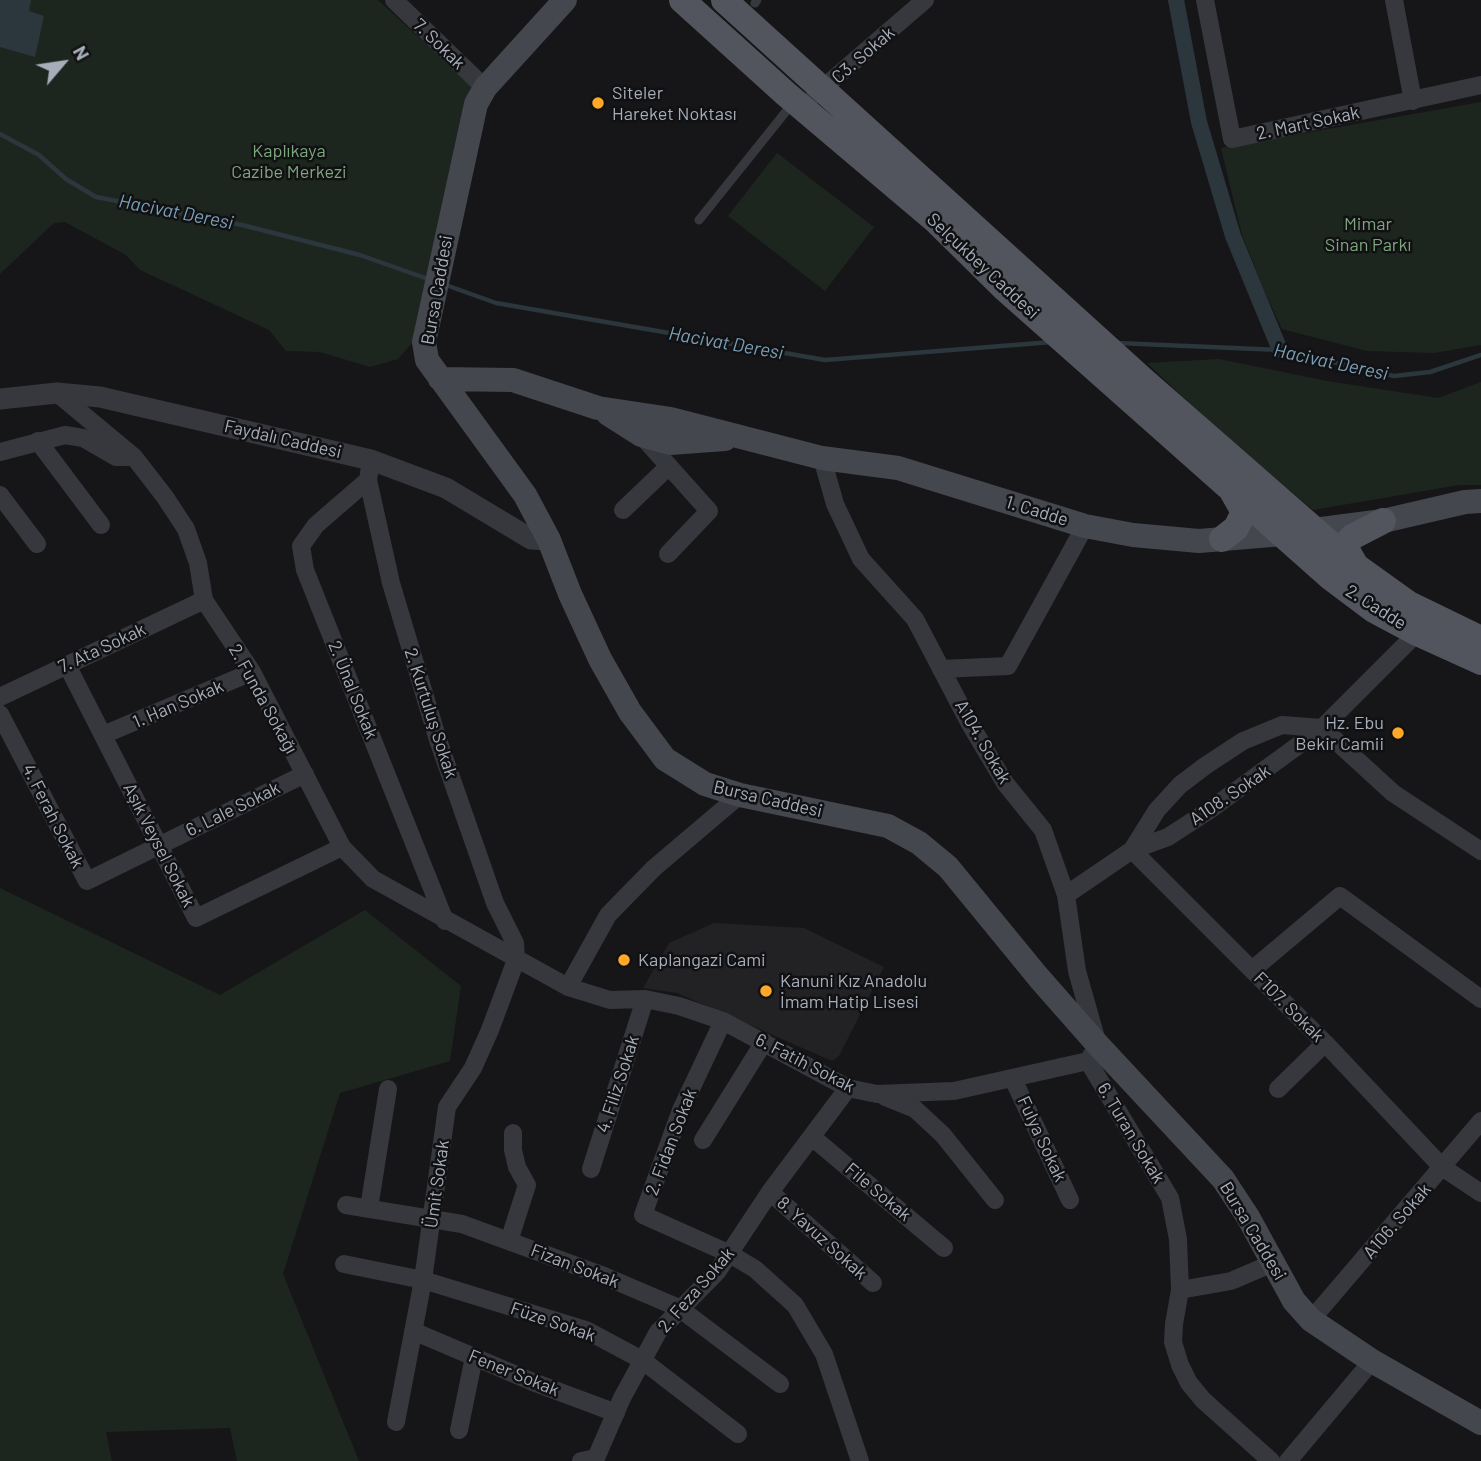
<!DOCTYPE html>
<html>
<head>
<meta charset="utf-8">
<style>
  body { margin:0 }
  #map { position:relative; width:1481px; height:1461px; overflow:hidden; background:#161618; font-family:Barlow,sans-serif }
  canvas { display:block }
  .north { position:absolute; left:28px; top:28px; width:70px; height:70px; -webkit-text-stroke:5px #111113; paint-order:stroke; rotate:61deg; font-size:19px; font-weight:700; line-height:28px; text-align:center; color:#a6aeb9 }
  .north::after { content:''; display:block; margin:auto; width:24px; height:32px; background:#a6aeb9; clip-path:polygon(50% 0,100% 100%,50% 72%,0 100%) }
</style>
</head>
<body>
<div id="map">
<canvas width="1481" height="1461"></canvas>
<div class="north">N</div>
</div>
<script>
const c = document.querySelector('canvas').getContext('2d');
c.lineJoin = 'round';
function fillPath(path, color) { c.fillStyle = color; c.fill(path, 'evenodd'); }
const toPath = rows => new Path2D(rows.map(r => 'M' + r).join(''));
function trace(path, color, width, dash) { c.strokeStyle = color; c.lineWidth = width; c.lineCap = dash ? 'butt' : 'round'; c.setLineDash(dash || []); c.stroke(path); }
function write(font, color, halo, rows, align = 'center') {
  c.font = font + ' Barlow,sans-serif'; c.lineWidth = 5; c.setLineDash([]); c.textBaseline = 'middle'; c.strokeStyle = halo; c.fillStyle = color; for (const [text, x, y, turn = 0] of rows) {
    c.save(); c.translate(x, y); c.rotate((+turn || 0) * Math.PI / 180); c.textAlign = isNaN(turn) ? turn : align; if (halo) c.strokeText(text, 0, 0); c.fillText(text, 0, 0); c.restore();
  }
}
fillPath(toPath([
  [714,923,804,928,884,967,839,1056,832,1061,677,993,643,988,669,943]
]), '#222225');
fillPath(toPath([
  [0,0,378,0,474,88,414,341,398,359,370,367,320,352,286,351,269,330,140,270,126,255,65,222,54,223,0,274],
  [1481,102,1481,345,1434,353,1367,351,1282,329,1265,292,1242,235,1221,148],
  [777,153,874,227,825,291,728,216],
  [1219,359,1327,381,1438,398,1481,382,1481,485,1459,485,1313,510,1220,432,1147,363],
  [0,888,220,995,365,910,461,986,450,1061,340,1093,283,1274,359,1461,237,1461,230,1428,106,1432,112,1461,0,1461]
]), '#1d261e');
fillPath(toPath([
  [0,0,31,0,29,11,44,16,35,57,0,47]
]), '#2b363d');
trace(toPath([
  [0,134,39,155,66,179,96,197,242,225,360,255,428,279],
  [443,284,496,303,825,360,1052,342],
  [1117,343,1280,350,1394,376,1430,372,1481,355]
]), '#2b363d', 4.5);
trace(toPath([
  [1176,0,1199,122,1233,236,1280,350]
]), '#2b363d', 16);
trace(toPath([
  [755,3,757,0],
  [699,220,792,104]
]), '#36383d', 9);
trace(toPath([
  [394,0,485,88],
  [1205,0,1232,139,1481,85],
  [1394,0,1413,101],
  [815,95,925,0],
  [57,393,134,457,165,497,186,529,198,563,204,600,252,672,342,847,373,879,568,987,610,1000,645,999,679,1006,723,1021,848,1088,877,1094,954,1091,1088,1061,1098,1045,1077,971,1066,895,1043,830,1005,783,970,724,915,619,861,559,835,504,822,458],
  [641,435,709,511,668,554],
  [38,441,101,525],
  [0,452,65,435,83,438,116,457,134,457],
  [371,460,368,480,391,583,438,740,495,903,515,943,516,960,490,1030,473,1068,447,1107,423,1280,396,1422],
  [368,480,316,525,301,546,305,570,445,921],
  [0,495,37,544],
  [623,510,669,466],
  [67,665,196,918,342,847],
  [941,669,1008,666,1085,526],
  [0,697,204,600],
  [0,714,87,881,305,774],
  [103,735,252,672],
  [1481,851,1393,793,1322,728,1211,809,1168,837,1132,850,1325,1043,1442,1167,1481,1193],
  [1066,895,1132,850,1157,810,1180,785,1205,766,1243,741,1282,725,1322,728,1417,633],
  [1252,970,1340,896,1481,999],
  [568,987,608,915,654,868,740,795],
  [723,1021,681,1110,643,1215,730,1254,755,1269,795,1305,824,1354,860,1461],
  [1088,1061,1170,1198,1178,1239,1180,1290,1174,1324,1173,1342,1180,1365,1189,1383,1203,1400,1271,1461],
  [1013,1079,1070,1200],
  [1278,1089,1325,1043],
  [885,1097,915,1109,943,1135,995,1200],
  [812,1137,944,1248],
  [703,1140,764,1042],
  [591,1169,645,999],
  [770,1192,873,1283],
  [346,1205,462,1224,604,1276,679,1308,780,1384],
  [369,1208,388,1089],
  [509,1241,527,1185,517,1167,513,1150,513,1133],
  [344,1264,423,1280,586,1330,642,1360,738,1434],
  [1180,1290,1231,1281,1273,1263],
  [1311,1320,1481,1121],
  [413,1331,533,1382,616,1413],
  [459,1430,474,1357],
  [581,1461,596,1458,622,1398,658,1332,717,1272,770,1192,848,1088],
  [1288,1461,1372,1361]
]), '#36383d', 18);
trace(toPath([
  [0,399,57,393,100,397,371,460,446,488,531,539,549,540]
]), '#36383d', 21);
trace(toPath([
  [565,0,485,88,476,104,424,342,427,360,525,495,549,540,570,594,600,659,630,712,665,759,705,784,740,795,888,826,919,843,948,867,1039,978,1098,1045,1223,1179,1248,1217,1294,1301,1311,1320,1372,1361,1481,1423],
  [440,379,513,380,598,408,671,419,822,458,898,468,1085,526,1133,535,1199,541,1283,534,1383,521,1465,502,1481,501],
  [608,414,641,435,670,443,725,439]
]), '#44474e', 24);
trace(toPath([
  [682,0,786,94,935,220,1004,288,1330,577,1374,610,1417,633,1481,662],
  [724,0,1143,380,1356,566,1409,604,1481,639],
  [1222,539,1236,528,1244,512,1232,491],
  [1356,566,1348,552,1347,543,1352,537,1383,521]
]), '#52555d', 26);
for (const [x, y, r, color] of [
  [598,103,7,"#ffa727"],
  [1398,733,7,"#ffa727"],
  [624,960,7,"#ffa727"],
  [766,991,7,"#ffa727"]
]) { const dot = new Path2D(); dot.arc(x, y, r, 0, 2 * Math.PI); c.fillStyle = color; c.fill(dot); trace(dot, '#111113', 2.5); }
write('18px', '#a6aeb9', '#111113', [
  ["7. Sokak",439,44,44],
  ["C3. Sokak",863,55,-41],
  ["2. Mart Sokak",1308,123,-12],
  ["Selçukbey Caddesi",983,266,43],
  ["Bursa Caddesi",437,290,-80],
  ["Faydalı Caddesi",283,439,13],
  ["1. Cadde",1037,511,17],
  ["2. Cadde",1376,607,32],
  ["7. Ata Sokak",102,648,-25],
  ["2. Ünal Sokak",353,690,68],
  ["2. Funda Sokağı",263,699,61],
  ["1. Han Sokak",178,704,-23],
  ["2. Kurtuluş Sokak",431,713,72],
  ["A104. Sokak",983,742,60],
  ["A108. Sokak",1230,795,-34],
  ["Bursa Caddesi",768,799,13],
  ["6. Lale Sokak",233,809,-26],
  ["4. Ferah Sokak",53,816,63],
  ["Aşık Veysel Sokak",159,845,63],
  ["F107. Sokak",1289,1007,45],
  ["6. Fatih Sokak",805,1063,27],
  ["4. Filiz Sokak",618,1084,-72],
  ["6. Turan Sokak",1131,1133,59],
  ["Fulya Sokak",1042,1139,65],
  ["2. Fidan Sokak",671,1142,-69],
  ["Ümit Sokak",437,1184,-82],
  ["File Sokak",878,1192,40],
  ["A106. Sokak",1397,1221,-49],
  ["Bursa Caddesi",1253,1231,59],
  ["8. Yavuz Sokak",822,1238,42],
  ["Fizan Sokak",575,1266,21],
  ["2. Feza Sokak",696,1290,-49],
  ["Füze Sokak",553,1322,19],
  ["Fener Sokak",514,1373,22]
]);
write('18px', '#a6aeb9', '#111113', [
  ["Siteler",612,93],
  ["Hareket Noktası",612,114],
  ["Hz. Ebu",1384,723,"right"],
  ["Bekir Camii",1384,744,"right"],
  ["Kaplangazi Cami",638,960],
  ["Kanuni Kız Anadolu",780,981],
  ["İmam Hatip Lisesi",780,1002]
], 'left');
write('18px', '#7ca67c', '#111113', [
  ["Kaplıkaya",289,151],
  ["Cazibe Merkezi",289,172],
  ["Mimar",1368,224],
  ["Sinan Parkı",1368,245]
]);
write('italic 19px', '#7a9fb7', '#111113', [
  ["Hacivat Deresi",176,212,11],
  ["Hacivat Deresi",726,343,10],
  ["Hacivat Deresi",1331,362,12]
]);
</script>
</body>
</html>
